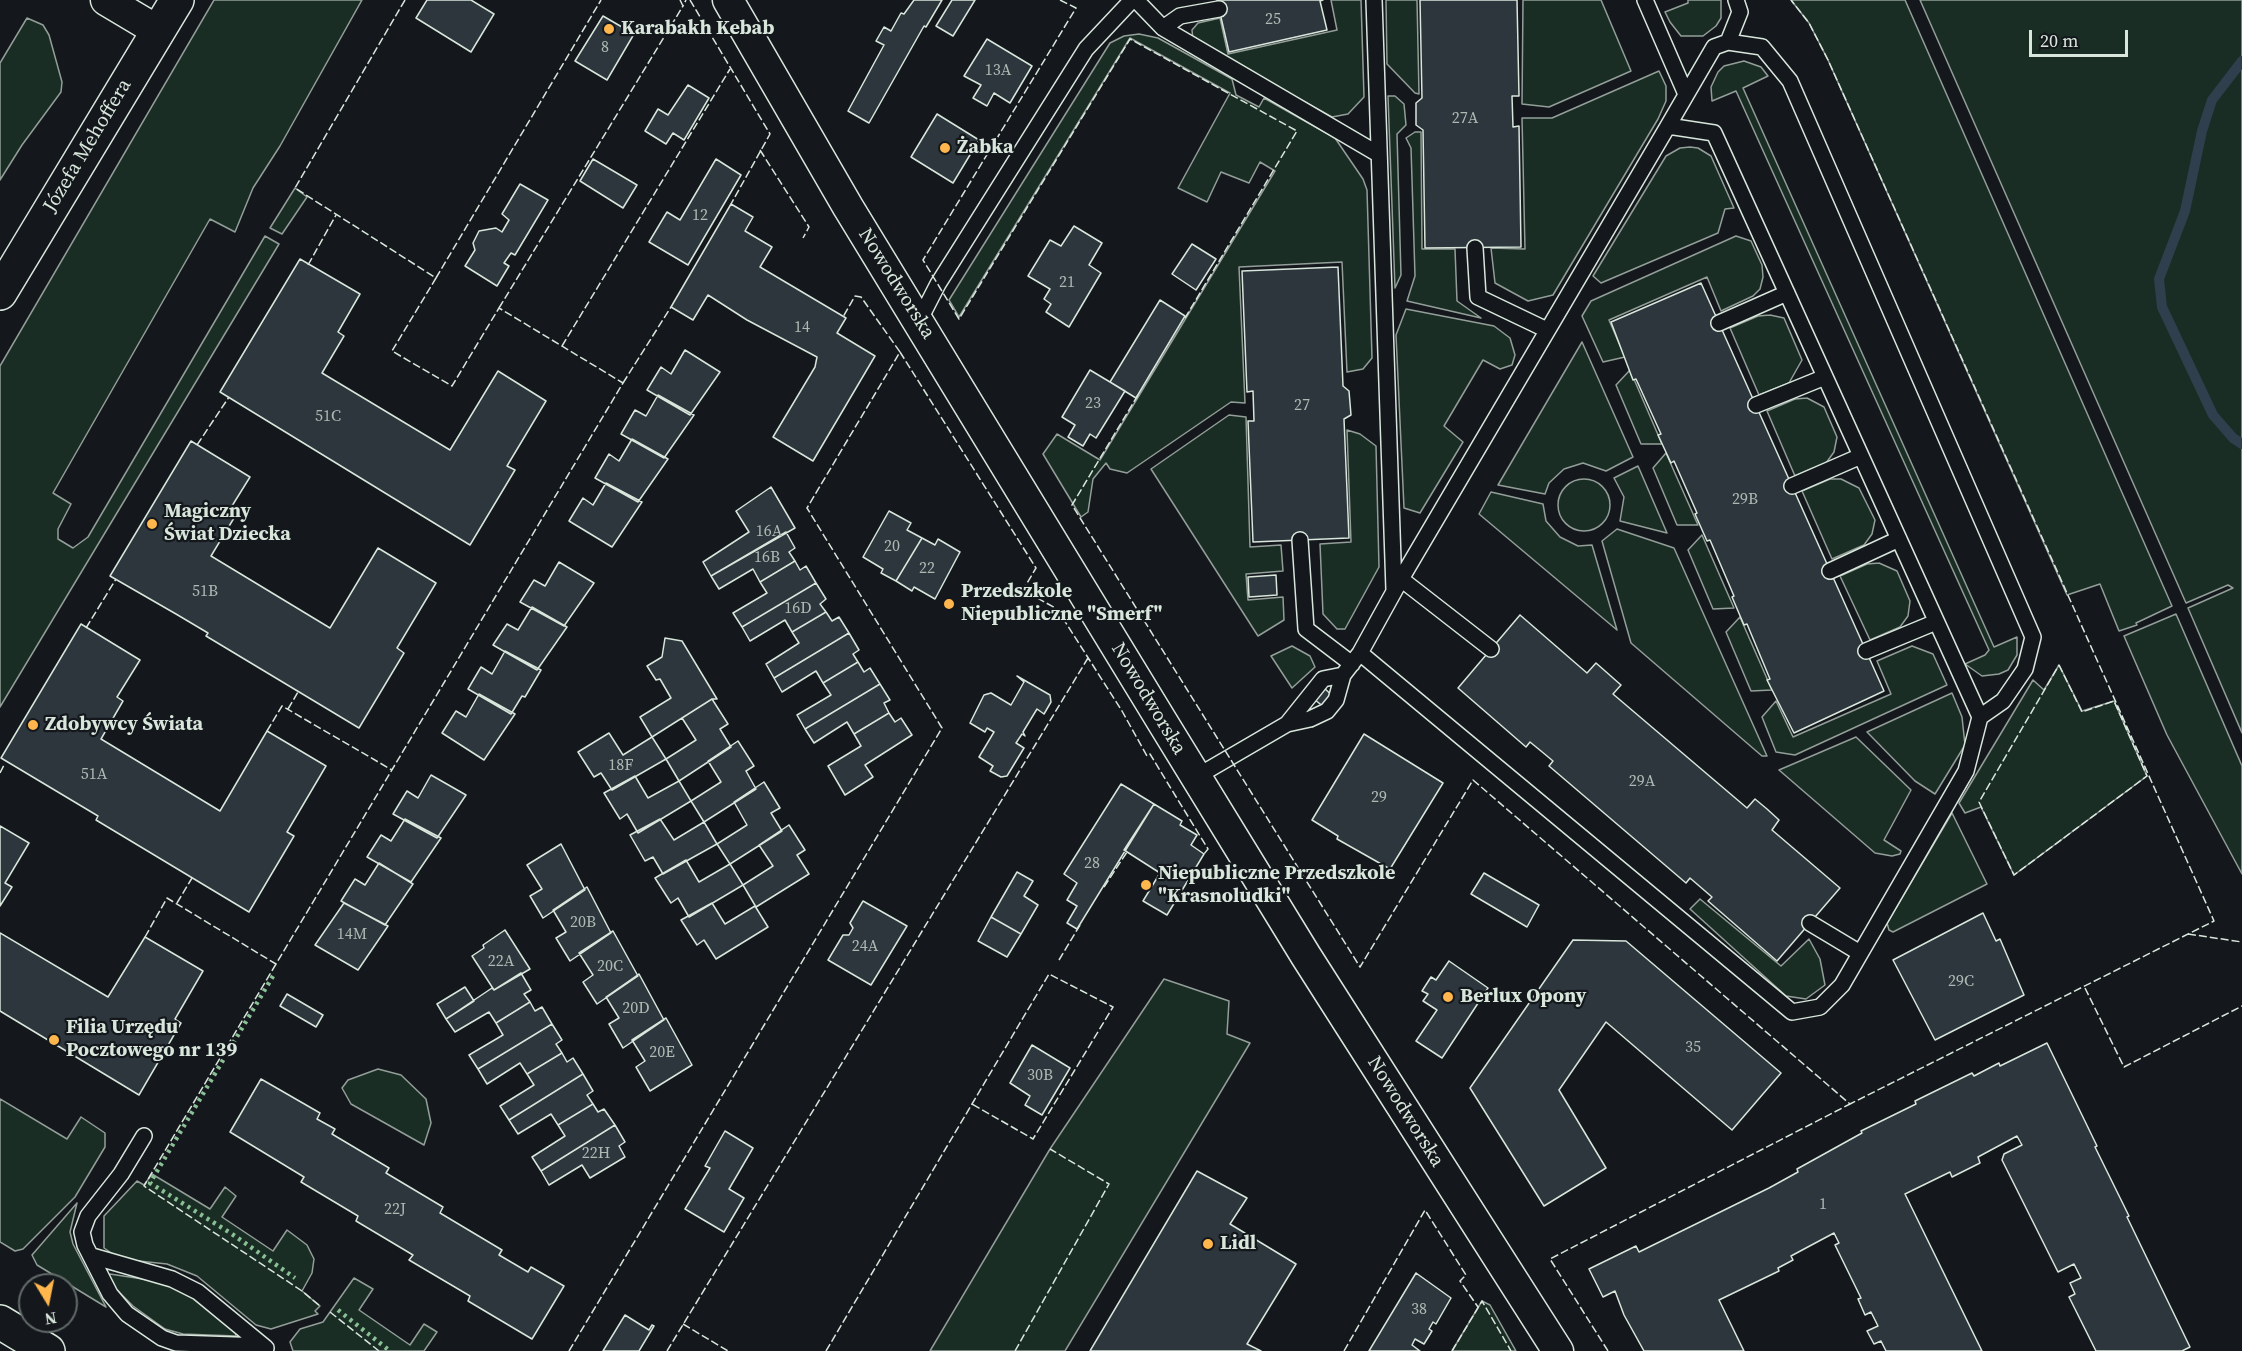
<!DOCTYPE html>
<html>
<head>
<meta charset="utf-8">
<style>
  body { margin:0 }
  #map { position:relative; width:2242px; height:1351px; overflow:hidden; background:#14181c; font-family:"Source Serif 4",serif }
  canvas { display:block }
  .north { position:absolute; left:18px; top:1273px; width:60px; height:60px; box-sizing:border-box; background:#14181c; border:2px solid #626a69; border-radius:50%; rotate:170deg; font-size:16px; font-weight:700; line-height:24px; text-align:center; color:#d8e6dc }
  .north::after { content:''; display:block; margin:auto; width:21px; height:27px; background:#ffb74d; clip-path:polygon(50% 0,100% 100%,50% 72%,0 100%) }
  .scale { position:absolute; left:2029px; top:30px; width:99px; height:27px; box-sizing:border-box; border:3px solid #d8e6dc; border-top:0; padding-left:8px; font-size:18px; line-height:21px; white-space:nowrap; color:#d8e6dc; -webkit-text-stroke:4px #14181c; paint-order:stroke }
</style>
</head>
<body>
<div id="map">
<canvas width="2242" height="1351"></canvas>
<div class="north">N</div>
<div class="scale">20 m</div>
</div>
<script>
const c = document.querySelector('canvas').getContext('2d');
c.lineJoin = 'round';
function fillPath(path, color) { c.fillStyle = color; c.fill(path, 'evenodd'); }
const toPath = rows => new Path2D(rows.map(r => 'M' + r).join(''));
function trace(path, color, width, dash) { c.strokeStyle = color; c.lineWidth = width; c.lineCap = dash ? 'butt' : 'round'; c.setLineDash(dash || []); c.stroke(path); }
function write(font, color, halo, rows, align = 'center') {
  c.font = font + ' "Source Serif 4",serif'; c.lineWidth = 4.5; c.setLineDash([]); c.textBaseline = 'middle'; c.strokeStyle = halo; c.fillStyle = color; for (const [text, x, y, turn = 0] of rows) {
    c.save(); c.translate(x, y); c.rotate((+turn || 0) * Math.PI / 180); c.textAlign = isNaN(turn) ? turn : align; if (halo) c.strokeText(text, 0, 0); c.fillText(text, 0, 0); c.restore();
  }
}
const green = toPath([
  [214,0,362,0,280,146,253,188,235,232,210,219,53,493,71,504,58,529,58,539,73,548,88,537,265,236,279,244,0,707,0,366,214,0],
  [1331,0,1361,0,1364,97,1348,114,1332,117,1193,40,1192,30,1198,23,1220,18,1228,54,1337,30,1331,0],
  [1386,0,1417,0,1419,94,1415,93,1387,64,1386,0],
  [1523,0,1601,0,1631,71,1549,107,1522,104,1523,0],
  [1688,0,1721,0,1721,18,1716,26,1703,36,1681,36,1670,22,1665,12,1688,3,1688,0],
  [1791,0,1905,0,2172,606,2136,623,2137,625,2119,631,2100,584,2067,595,1828,60,1809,23,1791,0],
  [1920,0,2242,0,2242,733,2188,608,2233,588,2228,585,2186,603,1920,0],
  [27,18,43,25,49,35,62,82,61,92,22,145,0,180,0,63,27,18],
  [1139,34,1158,38,1232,79,1236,95,1259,107,1264,98,1335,138,1363,179,1367,190,1372,358,1363,369,1347,372,1342,262,1239,267,1245,403,1231,402,1127,473,1110,469,1106,463,1093,479,1088,512,1081,517,1043,454,1057,434,1100,460,1275,171,1260,162,1249,183,1221,172,1207,202,1178,188,1230,93,1130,38,959,317,949,300,1110,43,1124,36,1139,34],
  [1744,61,1761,67,1768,76,1743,88,1994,647,2017,637,2017,655,2008,670,1999,674,1982,676,1965,664,1985,655,1989,650,1736,91,1712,101,1711,87,1718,72,1724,66,1744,61],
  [1659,71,1666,86,1666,101,1658,119,1553,295,1528,301,1495,283,1491,248,1525,249,1522,118,1552,118,1659,71],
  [1388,96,1395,96,1404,104,1406,125,1397,134,1401,275,1395,288,1388,96],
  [1415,132,1421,132,1422,249,1455,249,1457,301,1481,318,1407,301,1415,276,1411,148,1406,138,1415,132],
  [1690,147,1698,148,1711,156,1734,208,1725,209,1718,233,1601,283,1593,276,1666,156,1680,148,1690,147],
  [295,188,307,197,282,234,270,228,295,188],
  [1736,236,1751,241,1762,265,1763,277,1760,289,1753,296,1721,311,1707,277,1609,320,1625,357,1603,362,1582,316,1591,301,1736,236],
  [1406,309,1494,326,1510,338,1515,355,1512,365,1500,369,1483,360,1444,426,1463,442,1420,513,1404,508,1396,335,1406,309],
  [1770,315,1784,318,1802,360,1789,383,1759,395,1730,328,1758,316,1770,315],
  [1582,342,1633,457,1606,471,1583,463,1564,469,1549,483,1545,494,1498,485,1582,342],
  [1630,370,1662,444,1641,444,1616,385,1630,370],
  [1807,398,1824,407,1837,437,1834,452,1826,463,1795,476,1767,411,1795,399,1807,398],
  [1229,415,1246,417,1250,547,1281,545,1283,571,1246,574,1248,600,1283,597,1284,620,1258,636,1151,469,1229,415],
  [1347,430,1360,434,1376,446,1379,567,1345,629,1337,629,1323,614,1320,544,1351,542,1347,430],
  [1666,453,1698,525,1677,525,1653,468,1666,453],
  [1638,466,1667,533,1620,521,1624,497,1614,478,1638,466],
  [1830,479,1841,479,1859,488,1875,520,1872,534,1864,545,1832,559,1802,491,1830,479],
  '1558 505a26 26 0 1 1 52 0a26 26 0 1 1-52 0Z',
  [1491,492,1543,504,1546,521,1560,537,1578,546,1592,545,1617,630,1479,514,1491,492],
  [1617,529,1674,548,1767,756,1762,756,1631,643,1602,541,1617,529],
  [1702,535,1734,608,1713,609,1688,550,1702,535],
  [1879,563,1897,571,1910,601,1908,616,1900,627,1870,640,1840,576,1867,564,1879,563],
  [2176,614,2242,766,2242,874,2167,735,2124,636,2176,614],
  [1740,617,1772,690,1751,691,1726,632,1740,617],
  [1292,646,1310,656,1315,667,1292,688,1271,656,1292,646],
  [1912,646,1933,654,1947,685,1795,755,1776,752,1762,717,1776,701,1793,737,1891,694,1877,661,1912,646],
  [2059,665,2082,711,2114,701,2147,776,2014,875,1981,807,1965,813,1959,803,2033,680,2044,690,2059,665],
  [1952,693,1962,717,1965,745,1935,794,1915,781,1867,732,1952,693],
  [1856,737,1911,790,1884,840,1901,851,1900,854,1892,856,1875,853,1779,770,1856,737],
  [1952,813,1987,884,1893,932,1889,930,1887,923,1952,813],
  [1700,899,1781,966,1809,939,1820,959,1825,985,1806,999,1786,996,1690,909,1700,899],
  [1164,979,1229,1001,1227,1034,1250,1043,1065,1351,930,1351,1050,1149,1164,979],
  [378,1069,401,1075,426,1099,431,1123,424,1145,351,1104,342,1088,348,1080,378,1069],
  [0,1099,67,1139,81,1117,105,1133,105,1147,75,1197,23,1249,15,1251,0,1242,0,1099],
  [152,1174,210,1209,225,1187,236,1196,222,1217,273,1251,287,1230,307,1245,314,1259,312,1273,302,1291,320,1306,315,1311,318,1314,271,1329,256,1325,197,1276,167,1264,120,1259,104,1248,104,1216,137,1181,144,1185,152,1174],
  [77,1203,70,1232,73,1244,106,1307,37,1265,32,1255,77,1203],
  [110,1274,162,1282,180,1288,235,1329,236,1336,183,1334,165,1329,133,1306,111,1284,108,1278,110,1274],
  [354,1278,373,1289,359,1310,410,1345,424,1324,437,1332,424,1351,293,1351,290,1342,300,1329,323,1322,354,1278],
  [1482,1301,1490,1305,1516,1351,1452,1351,1482,1301]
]);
fillPath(green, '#1a2d24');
trace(green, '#939e99', 1.5);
trace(toPath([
  [2242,61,2212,100,2202,131,2185,211,2159,279,2162,307,2213,415,2233,438,2242,444]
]), '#2f3f4d', 10);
const building = toPath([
  [427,0,471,0,494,14,471,52,416,18,427,0],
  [914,0,942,0,926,27,924,26,869,123,848,111,884,45,876,41,884,27,891,31,901,13,904,14,914,0],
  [952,0,975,0,953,36,936,26,952,0],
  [1217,0,1323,0,1320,1,1327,30,1229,52,1217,0],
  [1420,0,1517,0,1519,96,1512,96,1513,127,1519,126,1521,247,1425,248,1423,130,1416,125,1416,103,1422,98,1420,0],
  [603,16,634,34,607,80,575,61,603,16],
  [987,39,1032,66,1010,103,994,93,987,106,973,98,981,85,964,76,987,39],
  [688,85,709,98,684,140,673,133,666,144,645,131,658,109,668,115,688,85],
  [937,114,979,140,953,183,911,157,937,114],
  [593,159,637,185,623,208,580,181,593,159],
  [716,159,741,175,688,265,649,242,667,212,680,220,716,159],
  [520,184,548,200,515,255,511,253,504,263,509,266,497,286,465,266,475,250,473,243,479,231,496,228,502,232,509,220,502,214,520,184],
  [731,204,753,217,745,231,772,247,760,267,846,318,837,333,875,356,813,461,773,437,815,367,817,357,747,320,708,295,693,320,671,307,731,204],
  [1074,226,1102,243,1089,265,1101,273,1069,327,1046,312,1051,304,1044,299,1050,289,1028,276,1050,240,1061,246,1074,226],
  [1192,244,1216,259,1196,290,1172,274,1192,244],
  [300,259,360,294,338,332,344,336,322,373,450,450,498,371,546,401,507,466,515,470,470,545,220,392,300,259],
  [1338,267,1343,386,1349,391,1351,415,1344,419,1349,538,1253,542,1248,421,1254,421,1253,391,1247,392,1242,271,1338,267],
  [1701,283,1884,691,1794,733,1767,680,1770,679,1747,624,1744,625,1732,597,1734,596,1710,540,1707,541,1695,514,1697,513,1674,461,1671,463,1658,435,1661,434,1636,379,1633,380,1611,322,1701,283],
  [1160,300,1185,316,1136,398,1110,382,1160,300],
  [685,350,720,372,690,415,647,390,661,367,671,374,685,350],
  [1090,370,1125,391,1096,438,1090,434,1083,446,1068,437,1075,425,1062,417,1090,370],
  [658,395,694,415,664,458,621,434,635,410,646,416,658,395],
  [632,439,668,459,638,502,595,478,609,454,619,461,632,439],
  [191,441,250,477,227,514,234,518,211,556,330,628,378,548,436,583,397,648,404,653,359,728,206,636,208,633,176,614,110,576,191,441],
  [606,483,642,502,612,547,569,521,583,498,593,505,606,483],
  [771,487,795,528,711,576,703,562,749,532,736,511,771,487],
  [889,511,911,523,907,530,922,538,896,581,881,573,883,569,863,557,889,511],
  [786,532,795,548,789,552,795,561,760,582,753,569,719,589,711,576,786,532],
  [922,538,935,545,938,539,960,552,935,599,914,587,912,591,896,581,922,538],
  [795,561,800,570,806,566,816,583,742,627,733,613,767,593,760,582,795,561],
  [559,562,594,583,564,626,520,602,534,580,545,586,559,562],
  [1276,575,1277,595,1249,597,1248,577,1276,575],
  [816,583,826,599,820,604,826,612,792,632,785,620,750,641,742,627,816,583],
  [532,607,567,627,537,670,493,645,507,624,518,630,532,607],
  [826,612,832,621,839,617,849,633,774,678,766,664,799,643,792,632,826,612],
  [1520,615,1587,673,1596,663,1621,685,1613,694,1747,808,1755,799,1767,809,1779,820,1772,830,1840,888,1777,961,1708,901,1712,897,1690,878,1686,883,1549,766,1553,761,1541,751,1530,742,1526,747,1458,688,1520,615],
  [81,624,140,660,117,697,123,701,101,739,220,811,267,731,326,766,287,832,294,836,249,912,96,820,98,816,1,758,81,624],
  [849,633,859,650,853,654,858,662,823,683,816,671,782,692,774,678,849,633],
  [665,638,682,641,717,699,712,699,652,737,640,717,671,698,660,679,656,680,647,666,662,657,665,638],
  [505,651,541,670,525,697,522,696,511,714,468,689,481,667,492,674,505,651],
  [858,662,864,672,870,668,880,684,805,729,797,715,831,695,823,683,858,662],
  [1017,676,1050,695,1051,702,1044,714,1037,709,1023,732,1025,736,1022,734,1016,743,1024,748,1007,776,1001,777,990,771,993,766,979,757,994,732,987,728,985,732,970,723,984,695,991,693,1011,705,1024,682,1017,676],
  [880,684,890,700,884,703,889,713,854,734,847,722,814,743,805,729,880,684],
  [1324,688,1333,696,1324,707,1315,700,1324,688],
  [479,694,515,714,484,760,442,733,456,711,466,717,479,694],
  [712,699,728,724,720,729,731,747,679,781,666,759,696,740,682,718,712,699],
  [889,713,895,722,901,718,912,735,865,765,873,777,845,795,828,766,861,746,854,734,889,713],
  [609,733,623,755,652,737,666,759,612,790,601,773,594,777,578,752,609,733],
  [1364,734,1443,783,1390,869,1337,839,1338,836,1312,820,1364,734],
  [738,741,754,766,746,771,756,789,704,822,691,801,721,782,708,761,738,741],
  [431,775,466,795,437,838,393,814,407,791,418,798,431,775],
  [635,776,648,798,679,781,691,801,638,833,627,814,620,819,604,793,635,776],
  [764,782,780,808,771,813,782,831,730,864,717,844,747,825,734,802,764,782],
  [1121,784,1154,804,1077,929,1067,923,1077,906,1067,900,1077,883,1064,874,1121,784],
  [1154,804,1182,821,1180,825,1197,835,1191,845,1204,854,1167,915,1143,901,1160,873,1124,850,1154,804],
  [405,819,441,838,411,882,367,857,381,835,391,841,405,819],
  [660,819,674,840,704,822,717,844,663,874,653,857,645,861,630,835,660,819],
  [789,825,805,850,797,855,809,874,756,907,743,885,773,866,759,845,789,825],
  [0,826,29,843,5,883,12,887,0,906,0,826],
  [561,844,585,890,543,918,530,896,542,889,527,865,561,844],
  [686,860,699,882,730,864,743,885,689,917,678,898,671,903,655,878,686,860],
  [379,863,413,884,385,925,341,901,355,879,365,885,379,863],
  [1017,872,1033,881,1024,896,1038,905,1021,934,991,917,1017,872],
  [1484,873,1539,905,1527,927,1471,894,1484,873],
  [587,887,611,933,570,961,556,938,566,932,553,910,587,887],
  [863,901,907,926,871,985,828,960,843,935,849,935,853,928,850,923,863,901],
  [344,903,388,926,358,970,315,945,344,903],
  [712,903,725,924,755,906,768,927,716,959,704,940,697,945,681,920,712,903],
  [1983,913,1996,941,2000,939,2024,995,1935,1040,1893,960,1983,913],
  [991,917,1021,934,1007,957,978,941,991,917],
  [505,930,530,969,494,990,472,956,484,948,483,945,505,930],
  [613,931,638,976,597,1004,583,982,593,975,579,953,613,931],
  [0,933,108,997,145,937,203,971,175,1019,181,1023,139,1095,0,1011,0,933],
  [1573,940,1626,941,1781,1073,1732,1130,1606,1022,1559,1090,1606,1168,1544,1206,1470,1088,1573,940],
  [1449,961,1488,988,1442,1058,1416,1041,1437,1010,1423,1001,1428,994,1422,991,1431,977,1436,980,1449,961],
  [521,973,531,990,524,994,530,1002,496,1023,489,1012,455,1032,446,1019,492,988,494,990,521,973],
  [639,974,664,1020,623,1048,609,1024,619,1018,606,997,639,974],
  [465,987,474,1001,446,1019,437,1004,465,987],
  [287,994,323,1015,316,1027,280,1006,287,994],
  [530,1002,535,1011,542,1007,552,1024,478,1069,469,1055,503,1035,496,1023,530,1002],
  [666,1018,692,1065,650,1091,636,1067,645,1061,632,1040,666,1018],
  [552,1024,562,1040,556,1044,562,1053,527,1074,520,1063,487,1084,478,1069,552,1024],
  [2047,1043,2097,1146,2095,1147,2129,1216,2127,1217,2190,1347,2182,1351,2096,1351,2069,1297,2075,1294,2070,1283,2081,1278,2074,1264,2058,1272,2002,1160,2004,1154,2022,1145,2017,1136,1978,1157,1980,1163,1952,1177,1950,1172,1905,1194,1982,1351,1886,1351,1881,1341,1874,1344,1867,1331,1878,1326,1871,1312,1865,1315,1858,1299,1861,1298,1835,1245,1839,1243,1834,1233,1791,1256,1793,1260,1778,1268,1779,1271,1719,1300,1744,1351,1644,1351,1624,1315,1615,1291,1603,1297,1589,1269,1636,1246,1639,1252,1769,1188,1798,1172,1797,1169,1862,1133,1861,1131,1916,1104,1915,1101,1972,1073,1974,1076,1999,1063,2000,1066,2047,1043],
  [1032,1045,1070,1068,1042,1115,1025,1105,1030,1096,1010,1083,1032,1045],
  [562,1053,567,1062,573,1058,583,1074,509,1120,500,1106,534,1085,527,1074,562,1053],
  [583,1074,593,1091,587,1095,593,1104,558,1125,551,1114,518,1134,509,1120,583,1074],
  [261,1079,320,1113,317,1119,335,1129,332,1134,389,1168,386,1173,443,1207,440,1213,502,1250,499,1255,528,1272,531,1267,564,1286,532,1339,468,1301,470,1296,409,1260,413,1255,356,1221,358,1216,301,1182,304,1177,230,1132,261,1079],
  [593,1104,598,1112,604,1109,615,1125,541,1171,532,1157,565,1136,558,1125,593,1104],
  [615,1125,625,1142,619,1146,625,1157,590,1178,582,1165,549,1185,541,1171,615,1125],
  [725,1131,753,1148,729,1189,744,1198,724,1232,685,1209,710,1168,705,1166,725,1131],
  [1197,1171,1247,1198,1230,1224,1296,1264,1247,1344,1261,1351,1090,1351,1197,1171],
  [1416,1273,1451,1298,1436,1324,1433,1322,1429,1329,1432,1331,1424,1344,1415,1339,1412,1345,1420,1351,1369,1351,1416,1273],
  [625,1315,649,1330,652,1325,654,1326,639,1351,603,1351,625,1315]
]);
fillPath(building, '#2c363c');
trace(building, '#d8e6dc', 1.5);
const lane = toPath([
  [1136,0,1163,28,1378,154],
  [1374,0,1394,590],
  [1645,0,1685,92],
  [1163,28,1180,16,1219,9],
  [1728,42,1740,12,1736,0],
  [1668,126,1714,47,1728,42,1762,47,1790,81,2033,637,2025,669,2003,701,1980,717],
  [1475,248,1478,297,1547,330],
  [919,321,938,284,1086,49,1132,0],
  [1719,323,1787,293],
  [1756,405,1825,377],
  [1792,486,1861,456],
  [1300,540,1306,629,1352,664],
  [1830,571,1899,539],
  [1401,579,1491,649],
  [1866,651,1936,622],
  [1287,724,1323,679,1343,675],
  [1196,777,1287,724,1310,719,1327,711,1336,700,1343,675,1360,653,1401,579,1668,126,1714,133,1980,717,1966,771,1842,985,1820,1007,1792,1012,1360,653],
  [1810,923,1860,953],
  [144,1136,121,1174,88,1216,82,1232,85,1245,110,1294,127,1314,162,1338,176,1343,263,1346],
  [92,1256,172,1279,198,1292,266,1348]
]);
const street = toPath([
  [106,0,158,31],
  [728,0,848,207,1163,723,1306,956,1558,1351]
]);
const secondary = toPath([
  [0,293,177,0],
  [0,1322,48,1351]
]);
trace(lane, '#d8e6dc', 18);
trace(street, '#d8e6dc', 33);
trace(secondary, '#d8e6dc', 36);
trace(lane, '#14181c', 15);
trace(street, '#14181c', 30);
trace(secondary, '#14181c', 33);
trace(toPath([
  [273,976,150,1183,232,1234,295,1278],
  [338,1310,390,1351]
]), '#8ac095', 4.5, [3, 4.5]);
trace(toPath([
  [405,0,295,188,436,278,601,0],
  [680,0,683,6,686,0],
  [690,0,770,134,731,204],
  [1060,0,1076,8,923,260,959,319,1130,39,1297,131,1185,318],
  [760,150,809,227,803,238],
  [308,265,336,215],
  [499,308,683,6],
  [562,346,730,69],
  [900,352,1036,568,1023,590,1057,609,1122,711,1147,756,1150,754,1178,800,1208,849,1204,854],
  [623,383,671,307],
  [1138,395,1072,505,1360,967,1473,780,1850,1104,2214,921,1828,60,1809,23,1791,0],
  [197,445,229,397],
  [86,628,116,579],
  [2059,665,2082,712,2114,701,2147,776,2014,875,1979,802,2059,665],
  [288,709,298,692],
  [267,731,282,706,392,770],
  [0,773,4,765],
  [1104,887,1127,852],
  [177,903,192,878],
  [2188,934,2242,942],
  [145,937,167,898,276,964,623,383,499,308,452,386,392,351,436,278],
  [1059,960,1080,925],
  [276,964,144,1186,302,1291,320,1306],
  [2085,988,2124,1067,2242,1006],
  [330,1312,379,1351],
  [683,1324,728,1351],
  [569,1351,942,728,807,508,900,352,861,297,855,296,843,317],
  [667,1351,1088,658],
  [826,1351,972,1104,1049,974,1113,1007,1033,1139,972,1104],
  [1015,1351,1109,1184,1050,1149],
  [1344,1351,1425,1210,1466,1275,1460,1281,1478,1307],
  [1452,1351,1482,1301,1511,1351],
  [1608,1351,1550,1259,1850,1104]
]), '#d8e6dc', 1.5, [8, 3]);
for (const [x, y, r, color] of [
  [609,29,6,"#ffb74d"],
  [945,148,6,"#ffb74d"],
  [152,524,6,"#ffb74d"],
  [949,604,6,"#ffb74d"],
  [33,725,6,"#ffb74d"],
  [1146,885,6,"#ffb74d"],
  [1448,997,6,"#ffb74d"],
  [54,1040,6,"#ffb74d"],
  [1208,1244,6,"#ffb74d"]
]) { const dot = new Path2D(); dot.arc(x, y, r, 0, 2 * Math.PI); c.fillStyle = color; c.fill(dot); trace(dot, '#14181c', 2); }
write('16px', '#adbab4', null, [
  ["25",1273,20],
  ["8",605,48],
  ["13A",998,71],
  ["27A",1465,119],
  ["12",700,216],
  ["21",1067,283],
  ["14",802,328],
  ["23",1093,404],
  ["27",1302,406],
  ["51C",328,417],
  ["29B",1745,500],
  ["16A",769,532],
  ["20",892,547],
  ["16B",767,558],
  ["22",927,569],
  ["51B",205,592],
  ["16D",798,609],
  ["18F",621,766],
  ["51A",94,775],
  ["29A",1642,782],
  ["29",1379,798],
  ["28",1092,864],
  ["20B",583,923],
  ["14M",352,935],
  ["24A",865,947],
  ["22A",501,962],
  ["20C",610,967],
  ["29C",1961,982],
  ["20D",636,1009],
  ["35",1693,1048],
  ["20E",662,1053],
  ["30B",1040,1076],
  ["22H",596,1154],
  ["1",1823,1205],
  ["22J",395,1210],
  ["38",1419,1310]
]);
write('bold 20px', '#d8e6dc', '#14181c', [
  ["Karabakh Kebab",621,29],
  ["Żabka",957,148],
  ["Magiczny",164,512],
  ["Świat Dziecka",164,535],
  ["Przedszkole",961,592],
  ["Niepubliczne \"Smerf\"",961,615],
  ["Zdobywcy Świata",45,725],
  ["Niepubliczne Przedszkole",1158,874],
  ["\"Krasnoludki\"",1158,897],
  ["Berlux Opony",1460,997],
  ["Filia Urzędu",66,1028],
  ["Pocztowego nr 139",66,1051],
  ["Lidl",1220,1244]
], 'left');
write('20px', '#d8e6dc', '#14181c', [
  ["Józefa Mehoffera",88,146,-59],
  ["Nowodworska",896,284,58],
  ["Nowodworska",1148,699,59],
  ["Nowodworska",1405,1112,58]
]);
</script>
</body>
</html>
